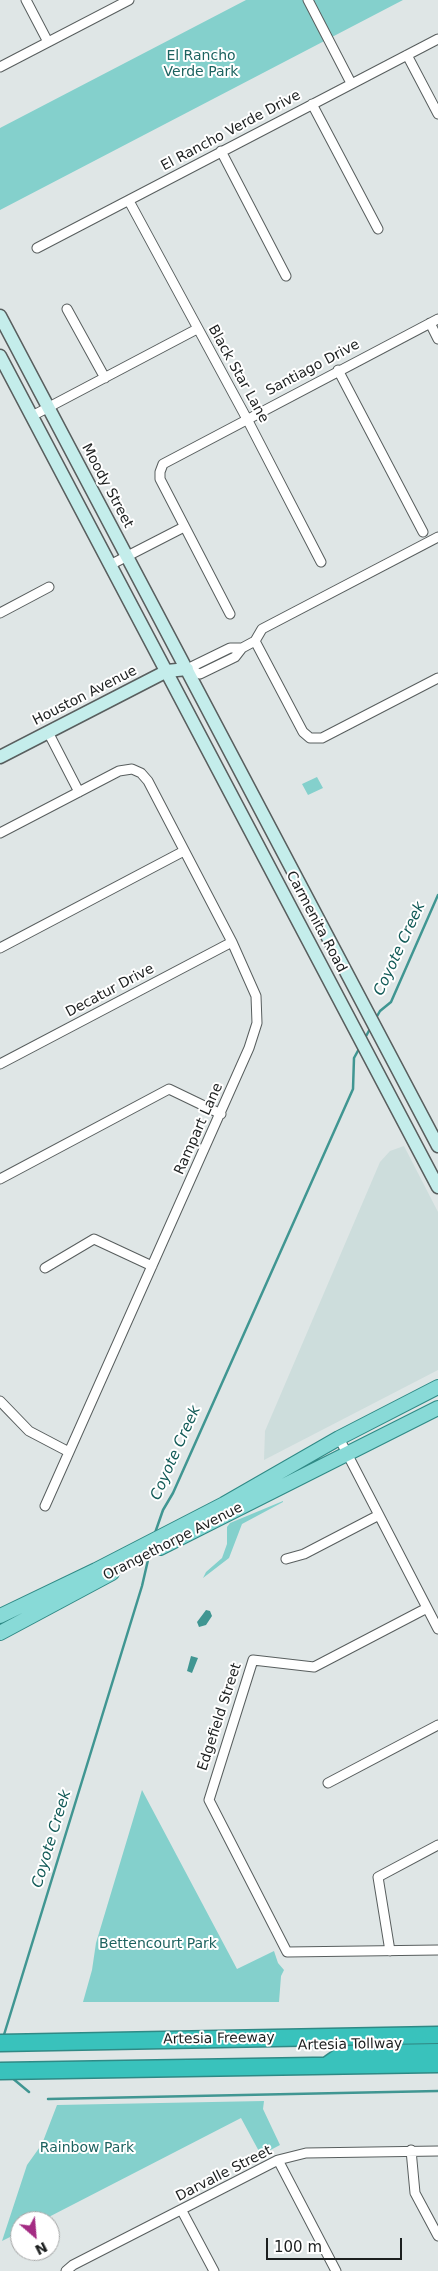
<!DOCTYPE html>
<html>
<head>
<meta charset="utf-8">
<style>
  body { margin:0 }
  #map { position:relative; width:438px; height:2271px; overflow:hidden; background:#dfe6e6; font-family:"DejaVu Sans",sans-serif }
  canvas { display:block }
  .north { position:absolute; left:10px; top:2211px; width:50px; height:50px; box-sizing:border-box; background:#fff; border:1px solid #a4a5a5; border-radius:50%; rotate:153deg; font-size:14px; font-weight:700; line-height:20px; text-align:center; color:#1c1f1f }
  .north::after { content:''; display:block; margin:auto; width:18px; height:22px; background:#a42c83; clip-path:polygon(50% 0,100% 100%,50% 72%,0 100%) }
  .scale { position:absolute; left:266px; top:2238px; width:136px; height:22px; box-sizing:border-box; border:2px solid #1c1f1f; border-top:0; padding-left:6px; font-size:15px; line-height:18px; white-space:nowrap; color:#1c1f1f; -webkit-text-stroke:4px #fff; paint-order:stroke }
</style>
</head>
<body>
<div id="map">
<canvas width="438" height="2271"></canvas>
<div class="north">N</div>
<div class="scale">100 m</div>
</div>
<script>
const c = document.querySelector('canvas').getContext('2d');
c.lineJoin = 'round';
function fillPath(path, color) { c.fillStyle = color; c.fill(path, 'evenodd'); }
const toPath = rows => new Path2D(rows.map(r => 'M' + r).join(''));
function trace(path, color, width, dash) { c.strokeStyle = color; c.lineWidth = width; c.lineCap = dash ? 'butt' : 'round'; c.setLineDash(dash || []); c.stroke(path); }
function write(font, color, halo, rows, align = 'center') {
  c.font = font + ' "DejaVu Sans",sans-serif'; c.lineWidth = 4; c.setLineDash([]); c.textBaseline = 'middle'; c.strokeStyle = halo; c.fillStyle = color; for (const [text, x, y, turn = 0] of rows) {
    c.save(); c.translate(x, y); c.rotate((+turn || 0) * Math.PI / 180); c.textAlign = isNaN(turn) ? turn : align; if (halo) c.strokeText(text, 0, 0); c.fillText(text, 0, 0); c.restore();
  }
}
fillPath(toPath([
  [404,1146,438,1212,438,1370,264,1460,265,1431,380,1162,390,1151]
]), '#cddddc');
fillPath(toPath([
  [246,0,403,0,0,210,0,128],
  [317,777,323,788,308,795,302,784],
  [283,1501,283,1502,242,1524,229,1558,203,1578,206,1572,222,1558,227,1544,227,1527,230,1523],
  [142,1790,237,1969,274,1951,278,1963,284,1970,281,1976,279,2002,83,2002,92,1970,96,1943],
  [264,2101,263,2109,280,2145,261,2155,241,2118,41,2221,20,2221,20,2232,2,2241,27,2165,42,2144,57,2105]
]), '#84d0cc');
fillPath(toPath([
  [206,1610,210,1611,212,1616,206,1625,199,1627,197,1622],
  [191,1656,198,1658,192,1673,187,1671]
]), '#409692');
trace(toPath([
  [376,1018,380,1011,391,1002,438,895],
  [365,1038,371,1027],
  [155,1533,163,1510,173,1493,353,1089,354,1058,360,1047],
  [3,2038,142,1586,151,1547],
  [11,2077,29,2092],
  [48,2099,438,2091]
]), '#409692', 2.5);
const street = toPath([
  [26,0,48,42],
  [308,0,351,83],
  [407,55,438,114],
  [0,67,129,0],
  [312,104,378,229],
  [221,151,286,276],
  [129,201,247,419,321,562],
  [37,248,438,39],
  [67,309,105,378],
  [430,323,438,339],
  [338,370,423,532],
  [32,416,197,329],
  [110,565,184,527],
  [0,613,49,587],
  [230,614,160,479,160,472,163,464,438,319],
  [255,641,303,732,310,738,322,738,438,678],
  [187,669,200,674,235,657,242,648,255,641,262,629,438,537],
  [187,669,230,648,242,648],
  [48,732,79,792],
  [0,833,119,771,132,769,141,773,148,781,232,942,256,996,257,1023,249,1048,45,1506],
  [0,948,184,851],
  [0,1064,232,942],
  [0,1179,169,1089,221,1114],
  [45,1268,94,1239,152,1266],
  [0,1401,29,1431,69,1452],
  [339,1438,438,1629],
  [286,1559,304,1554,379,1515],
  [427,1608,314,1667,253,1660,209,1800,287,1952,438,1950],
  [328,1783,438,1725],
  [390,1951,378,1877,438,1845],
  [411,2150,415,2193,438,2236],
  [278,2160,336,2271],
  [182,2211,214,2271],
  [66,2271,73,2265,278,2160,306,2153,438,2151]
]);
const secondary = toPath([
  [0,316,438,1146],
  [0,356,438,1187],
  [0,757,167,671,187,669]
]);
const primary = toPath([
  [160,1548,438,1408],
  [0,1616,96,1570,224,1504,339,1438,438,1387],
  [0,1633,112,1573]
]);
const highway = toPath([
  [0,2043,438,2035],
  [326,2066,343,2054,438,2052],
  [0,2071,438,2064]
]);
trace(street, '#585e5e', 11);
trace(secondary, '#585e5e', 15);
trace(primary, '#2f8985', 16);
trace(highway, '#2f8985', 19);
trace(street, '#fff', 9);
trace(secondary, '#c4edeb', 12);
trace(primary, '#88dad7', 14);
trace(highway, '#39c2bc', 16);
write('14px', '#1d6360', '#fff', [
  ["El Rancho",201,56],
  ["Verde Park",201,72],
  ["Bettencourt Park",158,1944],
  ["Rainbow Park",87,2148]
]);
write('14px', '#1c1f1f', '#fff', [
  ["El Rancho Verde Drive",231,131,-28],
  ["Santiago Drive",313,368,-28],
  ["Black Star Lane",238,374,61],
  ["Moody Street",107,486,62],
  ["Houston Avenue",85,696,-27],
  ["Carmenita Road",316,922,62],
  ["Decatur Drive",110,991,-28],
  ["Rampart Lane",199,1129,-66],
  ["Orangethorpe Avenue",173,1542,-27],
  ["Edgefield Street",220,1717,-72],
  ["Artesia Freeway",219,2039,-1],
  ["Artesia Tollway",350,2045,-1],
  ["Darvalle Street",224,2174,-27]
]);
write('italic 15px', '#135b58', '#fff', [
  ["Coyote Creek",400,949,-65],
  ["Coyote Creek",176,1453,-66],
  ["Coyote Creek",52,1839,-73]
]);
</script>
</body>
</html>
